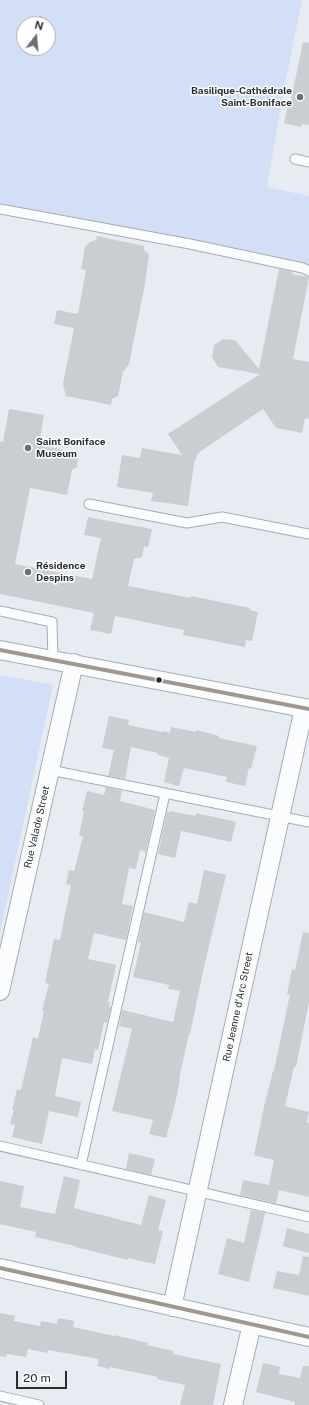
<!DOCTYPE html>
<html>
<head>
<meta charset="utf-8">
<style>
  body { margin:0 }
  #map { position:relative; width:309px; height:1405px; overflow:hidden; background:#e7ebf2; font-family:"Public Sans",sans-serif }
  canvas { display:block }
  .north { position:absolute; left:16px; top:16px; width:40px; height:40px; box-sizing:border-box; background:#fff; border:1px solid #a9abad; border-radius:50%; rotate:16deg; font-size:11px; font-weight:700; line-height:16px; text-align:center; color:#292c31 }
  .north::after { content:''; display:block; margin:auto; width:14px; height:18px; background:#6c6f75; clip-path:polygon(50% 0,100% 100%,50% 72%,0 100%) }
  .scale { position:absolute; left:16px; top:1371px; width:51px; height:18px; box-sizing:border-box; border:2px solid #292c31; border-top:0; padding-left:5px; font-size:12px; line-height:14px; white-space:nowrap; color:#292c31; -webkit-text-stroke:3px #fff; paint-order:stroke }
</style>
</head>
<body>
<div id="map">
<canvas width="309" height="1405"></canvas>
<div class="north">N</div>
<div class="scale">20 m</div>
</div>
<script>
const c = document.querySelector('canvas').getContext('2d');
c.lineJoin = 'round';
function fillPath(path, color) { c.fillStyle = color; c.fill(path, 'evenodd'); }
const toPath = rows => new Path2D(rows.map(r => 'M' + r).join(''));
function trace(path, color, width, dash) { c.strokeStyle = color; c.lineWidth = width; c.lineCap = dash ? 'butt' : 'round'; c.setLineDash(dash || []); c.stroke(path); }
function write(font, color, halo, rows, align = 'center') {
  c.font = font + ' "Public Sans",sans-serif'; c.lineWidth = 3; c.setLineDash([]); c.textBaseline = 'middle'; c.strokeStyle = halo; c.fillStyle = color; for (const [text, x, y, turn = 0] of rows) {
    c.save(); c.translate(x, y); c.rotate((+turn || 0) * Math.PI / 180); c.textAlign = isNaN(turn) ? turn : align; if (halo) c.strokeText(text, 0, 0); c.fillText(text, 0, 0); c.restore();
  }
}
fillPath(toPath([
  [0,0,302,0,284,89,267,187,309,196,309,271,0,208],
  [24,24,48,24,48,48,24,48],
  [0,675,53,685,0,933]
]), '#d3dff6');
fillPath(toPath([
  [303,42,309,43,309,125,302,124,301,127,284,123,288,105,290,105],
  [97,236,144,246,144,250,148,253,149,256,144,289,129,364,123,372,118,396,112,399,111,405,66,396,63,384,74,328,54,324,57,310,78,314,86,270,81,269,85,247,90,242,96,240],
  [279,269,293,272,292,274,309,277,293,359,309,362,309,419,305,418,302,433,276,428,263,409,198,453,194,464,188,506,151,501,153,493,117,487,122,455,140,458,142,448,182,455,168,434,260,374,218,367,212,357,214,345,223,339,235,340,259,369],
  [9,409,44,415,39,445,75,452,78,457,77,467,72,470,67,495,30,488,15,564,92,579,101,538,84,535,88,517,152,529,148,547,144,546,142,557,134,559,128,586,191,598,191,596,250,608,250,610,258,612,252,641,246,640,245,647,183,635,184,630,115,616,111,634,90,630,94,613,0,594,0,441,3,442],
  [109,716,129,720,128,725,163,732,163,731,170,733,171,727,196,732,196,730,219,736,219,738,257,746,251,769,249,768,245,786,226,782,227,777,184,768,179,786,164,782,169,758,158,755,158,753,131,747,125,779,108,776,114,750,102,748],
  [106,787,122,791,120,801,155,810,146,852,140,850,136,869,129,868,122,904,133,906,126,940,94,933,88,959,116,965,108,1002,110,1002,109,1007,111,1007,107,1023,104,1022,98,1050,95,1049,92,1064,62,1058,55,1096,81,1102,78,1117,49,1111,42,1144,12,1137,15,1125,10,1124,14,1110,12,1110,17,1089,21,1090,33,1037,38,1039,44,1011,42,1010,49,984,45,983,54,939,60,940,65,914,71,885,66,884,69,870,74,871,76,864,83,836,79,836,84,811,82,811,87,791,104,795],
  [170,811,196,816,196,813,236,822,231,842,181,831,175,858,158,854,167,812,169,813],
  [204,870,226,875,204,967,190,1034,189,1034,179,1079,180,1080,175,1104,166,1138,149,1134,153,1120,112,1111,132,1029,119,1026,122,1010,173,1022,180,991,168,989,169,985,133,977,141,943,138,942,144,912,184,922,189,902,197,904],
  [303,932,309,933,309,1002,296,1067,294,1067,285,1106,309,1112,307,1122,309,1123,309,1197,279,1190,276,1203,240,1195,243,1180,269,1185,274,1160,254,1155,265,1102,273,1071,274,1071,290,994,287,994,292,969,295,970],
  [129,1153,155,1159,151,1175,126,1169],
  [64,1176,80,1180,74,1208,141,1225,149,1195,166,1200,158,1230,163,1231,155,1264,128,1258,128,1260,75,1247,75,1246,35,1237,36,1232,0,1224,0,1181,24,1186,20,1207,55,1214],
  [251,1210,265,1213,249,1282,218,1274,227,1238,244,1243],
  [287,1228,309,1234,309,1253,283,1246],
  [303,1256,309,1257,309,1296,273,1288,277,1271,299,1275],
  [0,1313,15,1316,14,1321,40,1326,41,1321,57,1324,58,1318,74,1321,73,1327,114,1336,114,1335,148,1343,147,1345,174,1351,173,1354,221,1364,213,1405,180,1405,185,1385,157,1379,158,1377,110,1367,110,1369,97,1366,99,1359,48,1350,47,1353,28,1349,26,1357,7,1354,6,1357,0,1356],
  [263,1363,280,1367,279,1374,300,1378,303,1366,309,1366,309,1405,295,1405,295,1402,256,1392]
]), '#caced3');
const service = toPath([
  [295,159,309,162],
  [0,209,190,244,303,268,309,271],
  [89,504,187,523,222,517,309,534],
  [0,611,52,622,53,660],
  [50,770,309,822],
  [0,1146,309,1217],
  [81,1165,165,794],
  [0,1396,39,1405]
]);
const minor = toPath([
  [0,650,309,709],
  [0,991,74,663],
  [0,1268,309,1337],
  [172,1307,304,708],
  [233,1405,252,1324]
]);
trace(service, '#a8abb1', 11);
trace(minor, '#a8abb1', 20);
trace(service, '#fbfcfd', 9);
trace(minor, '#fbfcfd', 18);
trace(toPath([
  [0,650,309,709],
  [0,1268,309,1337]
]), '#9f988d', 4);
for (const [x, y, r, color] of [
  [300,97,4,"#6c6f75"],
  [28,448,4,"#6c6f75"],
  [28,572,4,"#6c6f75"],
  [159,680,3.5,"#292c31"]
]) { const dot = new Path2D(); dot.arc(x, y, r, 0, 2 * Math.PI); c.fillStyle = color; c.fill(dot); trace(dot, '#fff', 1.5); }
write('bold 10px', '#292c31', '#fff', [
  ["Basilique-Cathédrale",292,91,"right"],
  ["Saint-Boniface",292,103,"right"],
  ["Saint Boniface",36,442],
  ["Museum",36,454],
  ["Résidence",36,566],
  ["Despins",36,578]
], 'left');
write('10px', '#292c31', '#fff', [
  ["Rue Valade Street",37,827,-77],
  ["Rue Jeanne d'Arc Street",238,1007,-78]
]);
</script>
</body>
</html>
